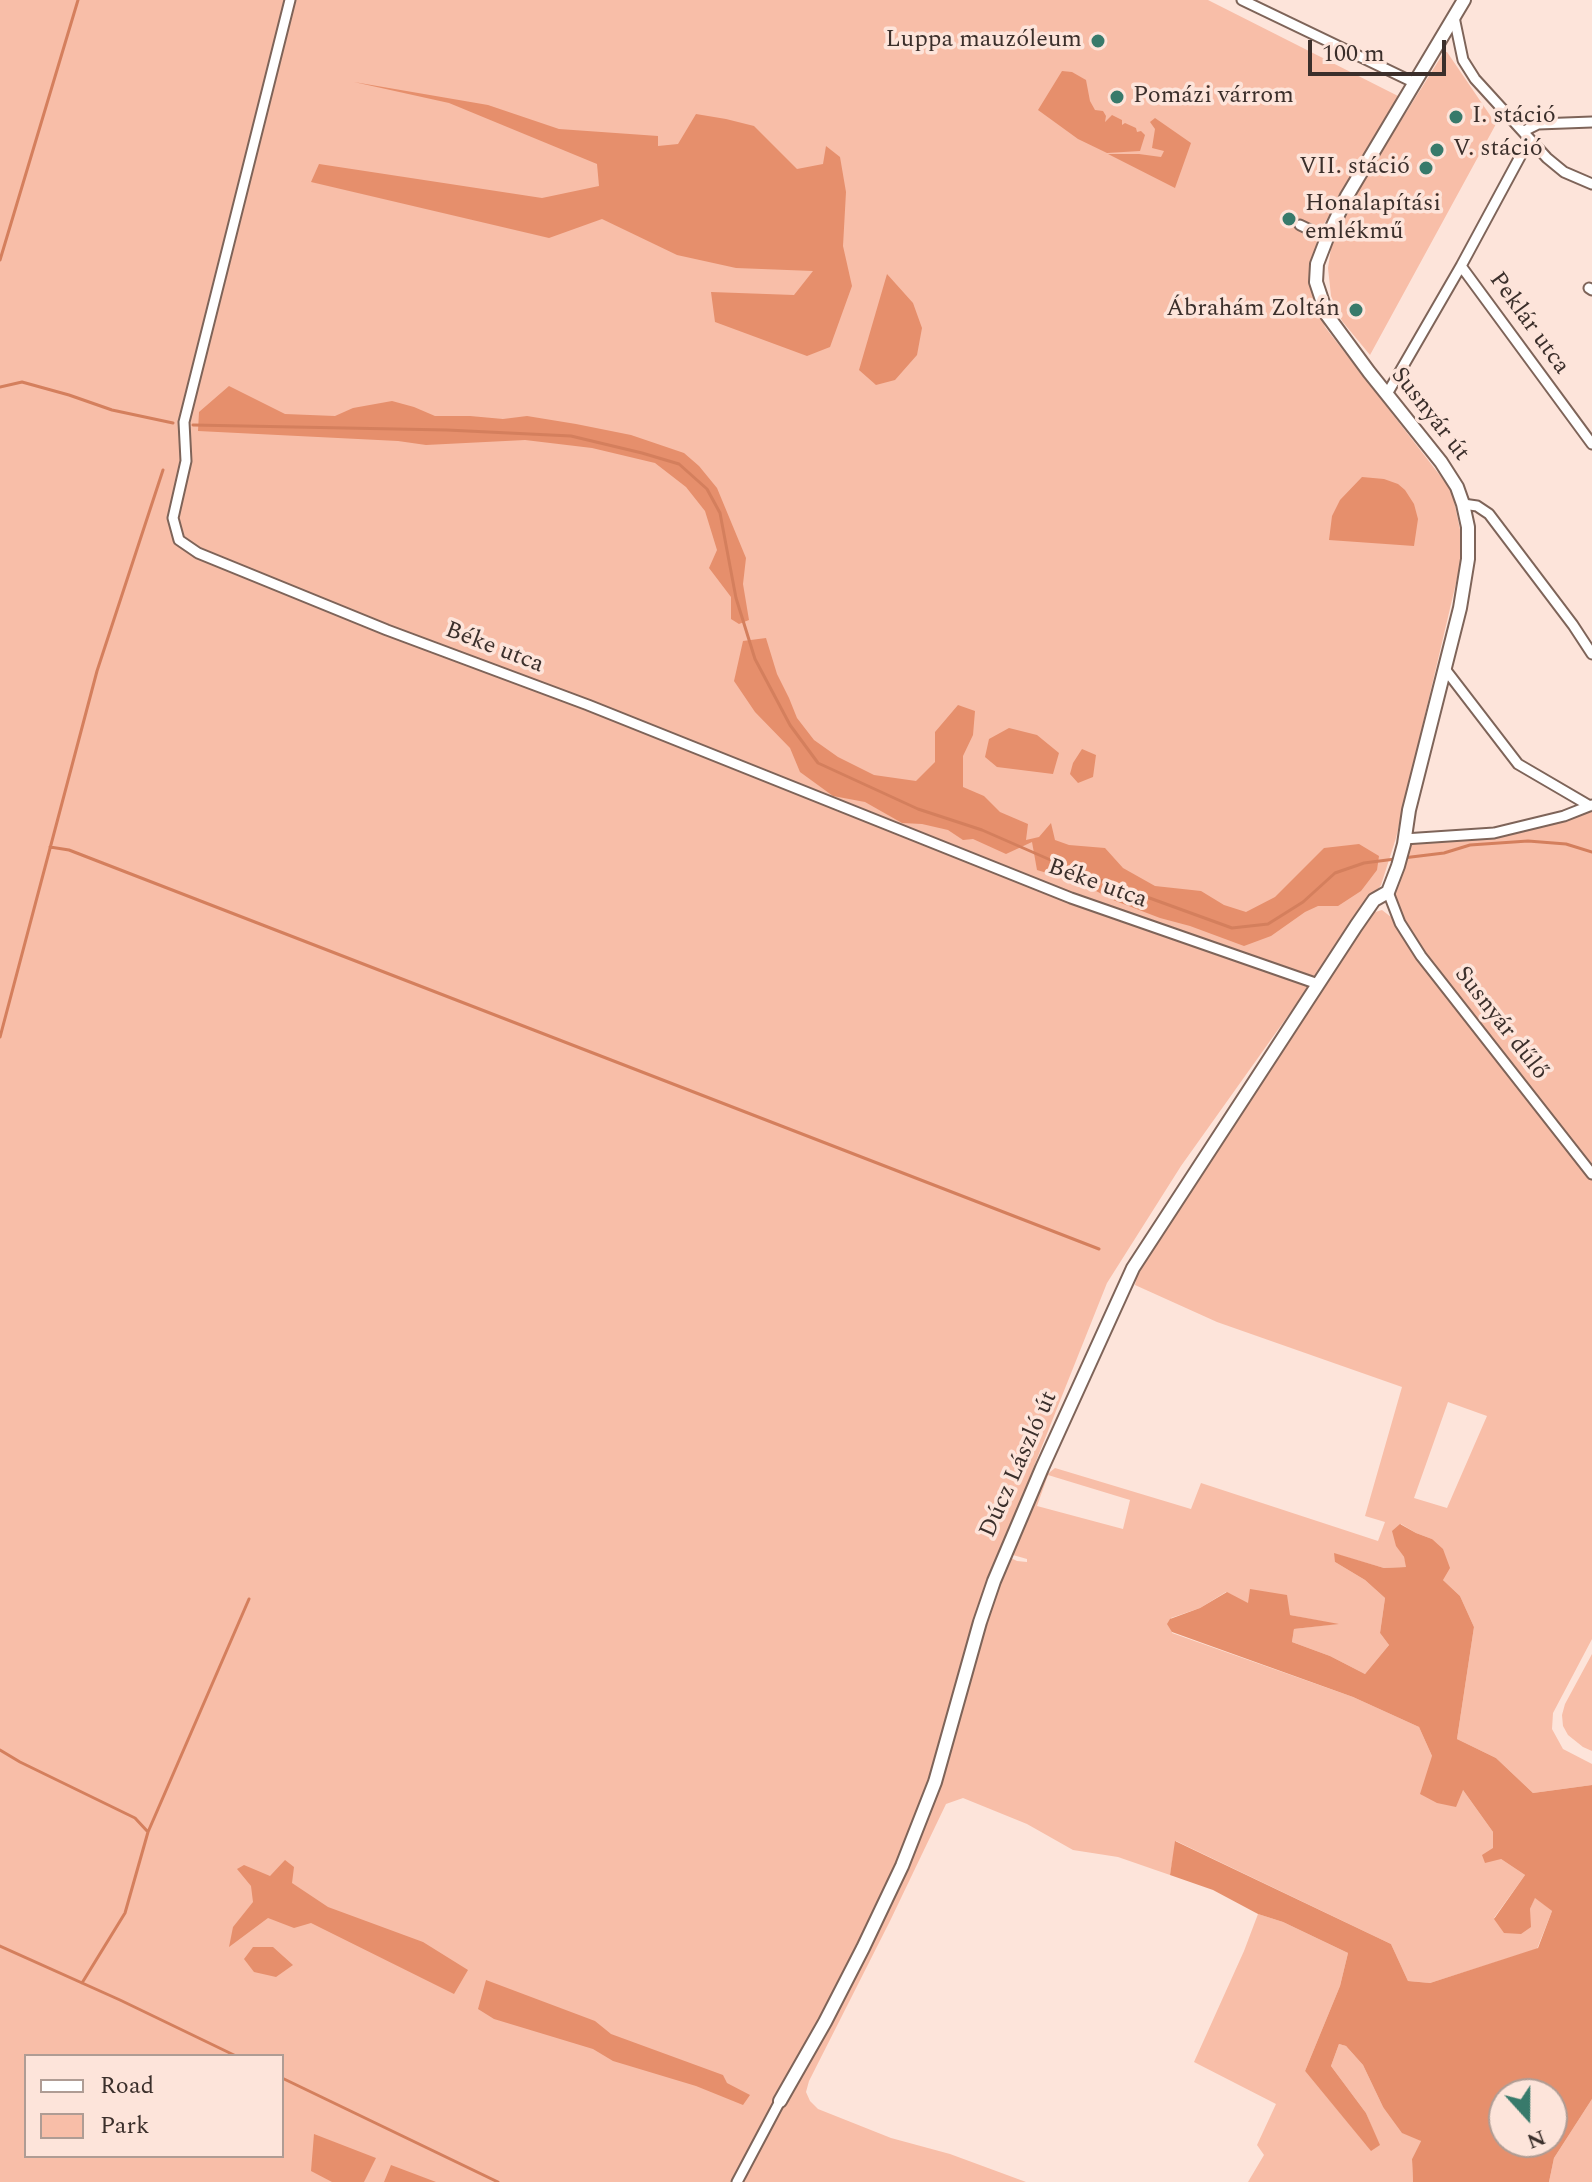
<!DOCTYPE html>
<html>
<head>
<meta charset="utf-8">
<style>
  body { margin:0 }
  #map { position:relative; width:1592px; height:2182px; overflow:hidden; background:#fde4da; font-family:Spectral,serif }
  canvas { display:block }
  .legend { position:absolute; left:24px; top:2054px; width:260px; height:104px; box-sizing:border-box; background:#fde4da; border:2px solid #af9c94; margin:0; padding:10px 14px; list-style:none; font-size:24px; color:#3b2f2b }
  .legend li { display:flex; align-items:center; gap:16px; height:40px }
  .legend b { width:40px; border:2px solid #af9c94 }
  .north { position:absolute; left:1488px; top:2078px; width:80px; height:80px; box-sizing:border-box; background:#fde4da; border:2px solid #af9c94; border-radius:50%; rotate:159deg; font-size:22px; font-weight:700; line-height:32px; text-align:center; color:#3b2f2b }
  .north::after { content:''; display:block; margin:auto; width:28px; height:36px; background:#387a6b; clip-path:polygon(50% 0,100% 100%,50% 72%,0 100%) }
  .scale { position:absolute; left:1308px; top:40px; width:138px; height:36px; box-sizing:border-box; border:4px solid #3b2f2b; border-top:0; padding-left:10px; font-size:24px; line-height:28px; white-space:nowrap; color:#3b2f2b; -webkit-text-stroke:6px #fde4da; paint-order:stroke }
</style>
</head>
<body>
<div id="map">
<canvas width="1592" height="2182"></canvas>
<ul class="legend">
<li><b style="height:10px;background:#fff"></b>Road</li>
<li><b style="height:22px;background:#f8bea8"></b>Park</li>
</ul>
<div class="north">N</div>
<div class="scale">100 m</div>
</div>
<script>
const c = document.querySelector('canvas').getContext('2d');
c.lineJoin = 'round';
function fillPath(path, color) { c.fillStyle = color; c.fill(path, 'evenodd'); }
const toPath = rows => new Path2D(rows.map(r => 'M' + r).join(''));
function trace(path, color, width, dash) { c.strokeStyle = color; c.lineWidth = width; c.lineCap = dash ? 'butt' : 'round'; c.setLineDash(dash || []); c.stroke(path); }
function write(font, color, halo, rows, align = 'center') {
  c.font = font + ' Spectral,serif'; c.lineWidth = 7; c.setLineDash([]); c.textBaseline = 'middle'; c.strokeStyle = halo; c.fillStyle = color; for (const [text, x, y, turn = 0] of rows) {
    c.save(); c.translate(x, y); c.rotate((+turn || 0) * Math.PI / 180); c.textAlign = isNaN(turn) ? turn : align; if (halo) c.strokeText(text, 0, 0); c.fillText(text, 0, 0); c.restore();
  }
}
fillPath(toPath([
  [0,0,1208,0,1400,97,1318,234,1311,284,1325,327,1452,491,1464,549,1396,838,1381,885,1181,1166,1107,1283,989,1579,951,1748,999,1582,1009,1557,1017,1561,1027,1562,1027,1559,1013,1555,1012,1552,1044,1477,1055,1468,1191,1509,1201,1483,1378,1541,1385,1522,1365,1516,1402,1387,1217,1322,1135,1285,1138,1270,1349,945,1372,913,1382,910,1391,917,1387,883,1399,839,1494,833,1592,805,1592,1639,1553,1713,1552,1729,1563,1749,1592,1764,1592,1785,1533,1793,1496,1758,1457,1739,1474,1627,1460,1596,1443,1580,1432,1539,1416,1533,1401,1524,1396,1545,1404,1557,1407,1567,1384,1568,1335,1554,1335,1562,1365,1580,1385,1598,1380,1633,1389,1645,1365,1674,1330,1656,1292,1642,1294,1629,1335,1624,1290,1615,1248,1604,1226,1592,1200,1608,1171,1618,1172,1633,1353,1697,1419,1727,1432,1756,1463,1790,1493,1832,1493,1848,1501,1859,1525,1875,1494,1918,1530,1909,1535,1897,1552,1911,1537,1949,1430,1983,1408,1981,1391,1944,1176,1841,1170,1875,1118,1857,1073,1850,1027,1824,963,1798,946,1804,890,1921,809,2081,806,2092,810,2101,818,2109,891,2138,950,2154,1026,2182,0,2182],
  [1448,1402,1487,1416,1447,1508,1414,1498],
  [1048,1475,1130,1500,1123,1529,1037,1506],
  [26,2056,282,2056,282,2156,26,2156],
  [1444,52,1447,52,1496,124,1370,355,1342,321,1331,296,1328,268,1331,248,1350,202],
  [1592,1654,1592,1751,1583,1747,1568,1735,1563,1726,1562,1715,1565,1704],
  [1258,1914,1283,1922,1348,1953,1340,1986,1305,2071,1371,2150,1379,2145,1366,2113,1331,2066,1339,2044,1346,2046,1363,2065,1383,2107,1421,2141,1412,2159,1413,2182,1248,2182,1264,2155,1257,2145,1276,2104,1194,2062,1244,1951],
  [1592,2099,1592,2182,1549,2182,1554,2158]
]), '#f8bea8');
fillPath(toPath([
  [1062,71,1072,72,1086,80,1090,101,1095,110,1103,111,1106,116,1105,122,1112,115,1122,120,1122,125,1125,123,1136,128,1137,132,1141,131,1145,135,1140,151,1107,153,1078,139,1038,110],
  [354,82,488,105,559,129,658,136,658,146,678,144,696,114,726,119,754,126,797,169,823,164,826,146,840,157,846,192,843,246,852,286,830,347,807,356,715,322,711,292,794,295,813,271,736,268,677,255,602,219,549,238,311,182,319,164,542,198,599,186,597,164,449,103],
  [1155,118,1191,143,1175,188,1108,154,1139,154,1161,157,1164,151,1152,148,1155,129,1150,122],
  [887,274,913,303,922,328,917,355,895,380,876,385,859,370],
  [229,386,285,414,335,416,353,408,392,401,414,407,435,416,470,416,503,419,527,416,576,424,631,435,684,453,699,466,717,488,746,558,743,584,749,620,739,624,731,619,731,597,709,568,717,550,705,511,686,487,655,463,592,448,525,440,426,445,398,441,198,431,199,412],
  [1362,477,1384,479,1398,484,1405,490,1414,504,1418,519,1414,546,1329,540,1332,516,1340,500],
  [766,638,777,674,789,698,797,718,814,740,838,757,874,775,916,781,935,762,935,732,958,705,975,711,973,735,963,756,963,787,984,796,1000,812,1028,824,1026,840,1039,837,1051,823,1055,840,1069,845,1105,848,1123,868,1155,886,1201,891,1224,905,1246,912,1275,897,1324,848,1359,844,1379,856,1377,870,1361,891,1338,906,1318,906,1305,912,1271,936,1244,946,1190,926,1160,918,1113,900,1083,884,1037,870,1032,842,1006,854,973,839,963,840,948,830,922,824,902,823,865,802,833,796,800,772,790,748,755,712,734,681,743,641],
  [1009,728,1037,735,1059,753,1053,774,997,767,985,757,989,739],
  [1082,749,1096,755,1093,777,1078,783,1070,774,1073,763],
  [1400,1524,1416,1533,1432,1539,1443,1549,1450,1568,1443,1580,1460,1596,1474,1627,1457,1739,1496,1758,1533,1793,1592,1785,1592,2099,1554,2158,1549,2182,1413,2182,1412,2159,1421,2141,1402,2133,1383,2107,1363,2065,1346,2046,1339,2044,1331,2066,1366,2113,1380,2145,1371,2151,1305,2071,1340,1986,1348,1953,1283,1922,1258,1914,1213,1890,1170,1875,1175,1841,1391,1944,1408,1981,1430,1983,1538,1948,1552,1911,1535,1898,1530,1909,1531,1927,1521,1934,1504,1933,1494,1919,1525,1875,1501,1859,1485,1863,1482,1855,1493,1848,1493,1832,1463,1790,1456,1807,1437,1803,1420,1794,1432,1756,1419,1727,1353,1697,1172,1632,1167,1624,1170,1619,1200,1608,1227,1592,1248,1603,1250,1589,1287,1595,1290,1615,1339,1624,1294,1629,1292,1642,1330,1656,1365,1674,1389,1645,1380,1633,1385,1598,1365,1580,1335,1562,1334,1553,1384,1568,1406,1567,1404,1557,1396,1546,1392,1531],
  [1504,2094,1552,2094,1552,2142,1504,2142],
  [285,1860,294,1867,292,1883,328,1907,423,1942,468,1970,454,1994,311,1923,294,1928,268,1918,229,1947,233,1927,253,1902,251,1886,237,1869,244,1865,270,1876],
  [253,1947,273,1947,293,1965,276,1977,254,1972,244,1959],
  [486,1980,595,2021,611,2034,723,2075,727,2083,750,2095,743,2105,696,2086,613,2061,593,2049,494,2019,478,2009],
  [314,2134,376,2158,364,2182,332,2182,311,2171],
  [391,2165,436,2182,384,2182]
]), '#e68f6c');
trace(toPath([
  [0,260,78,0],
  [0,387,22,382,69,395,112,410,173,423],
  [193,425,447,430,571,436,642,453,679,464,707,489,720,513,736,598,755,659,790,725,818,763,918,809,982,830,1078,872,1232,928,1268,924,1303,902,1335,873,1364,863,1395,859],
  [50,847,69,850,1099,1249],
  [1403,858,1444,853,1470,845,1528,841,1566,844,1592,852],
  [0,1037,97,671,163,470],
  [0,1750,20,1762,135,1818,148,1832],
  [0,1946,120,2000,236,2056],
  [82,1983,125,1913,148,1832,249,1599],
  [282,2078,498,2182]
]), '#d47f5d', 3);
const street = toPath([
  [290,0,184,422,186,461,173,518,179,540,198,553,387,630,588,705,1071,898,1318,984],
  [1242,0,1415,83],
  [1454,17,1463,60,1475,79,1547,158,1564,172,1592,184],
  [1524,131,1538,124,1592,122],
  [1300,225,1327,238],
  [1461,266,1592,444],
  [1589,288,1592,290],
  [1387,394,1461,266,1522,153,1534,145],
  [1463,504,1477,506,1489,514,1573,625,1592,654],
  [1445,669,1518,764,1590,806],
  [1404,839,1494,833,1564,816,1592,805],
  [1388,892,1400,923,1421,956,1592,1174],
  [737,2182,780,2101]
]);
const secondary = toPath([
  [780,2101,825,2022,863,1948,902,1866,935,1782,980,1622,994,1581,1042,1468,1133,1268,1356,926,1374,900,1388,892,1398,866,1404,844,1409,810,1460,608,1468,559,1468,527,1463,504,1457,487,1441,462,1369,372,1327,315,1316,282,1317,264,1327,238,1347,196,1464,0]
]);
trace(street, '#7e6459', 13);
trace(secondary, '#7e6459', 16);
trace(street, '#fff', 9);
trace(secondary, '#fff', 12);
for (const [x, y, r, color] of [
  [1098,41,8,"#387a6b"],
  [1117,97,8,"#387a6b"],
  [1456,117,8,"#387a6b"],
  [1437,150,8,"#387a6b"],
  [1426,168,8,"#387a6b"],
  [1289,219,8,"#387a6b"],
  [1356,310,8,"#387a6b"]
]) { const dot = new Path2D(); dot.arc(x, y, r, 0, 2 * Math.PI); c.fillStyle = color; c.fill(dot); trace(dot, '#fde4da', 3); }
write('24px', '#3b2f2b', '#fde4da', [
  ["Luppa mauzóleum",1082,41,"right"],
  ["Pomázi várrom",1133,97],
  ["I. stáció",1472,117],
  ["V. stáció",1453,150],
  ["VII. stáció",1410,168,"right"],
  ["Honalapítási",1305,205],
  ["emlékmű",1305,233],
  ["Ábrahám Zoltán",1340,310,"right"]
], 'left');
write('24px', '#3b2f2b', '#fde4da', [
  ["Peklár utca",1528,324,54],
  ["Susnyár út",1429,415,52],
  ["Béke utca",494,649,21],
  ["Béke utca",1097,885,20],
  ["Susnyár dűlő",1500,1024,52],
  ["Dúcz László út",1020,1465,-66]
]);
</script>
</body>
</html>
